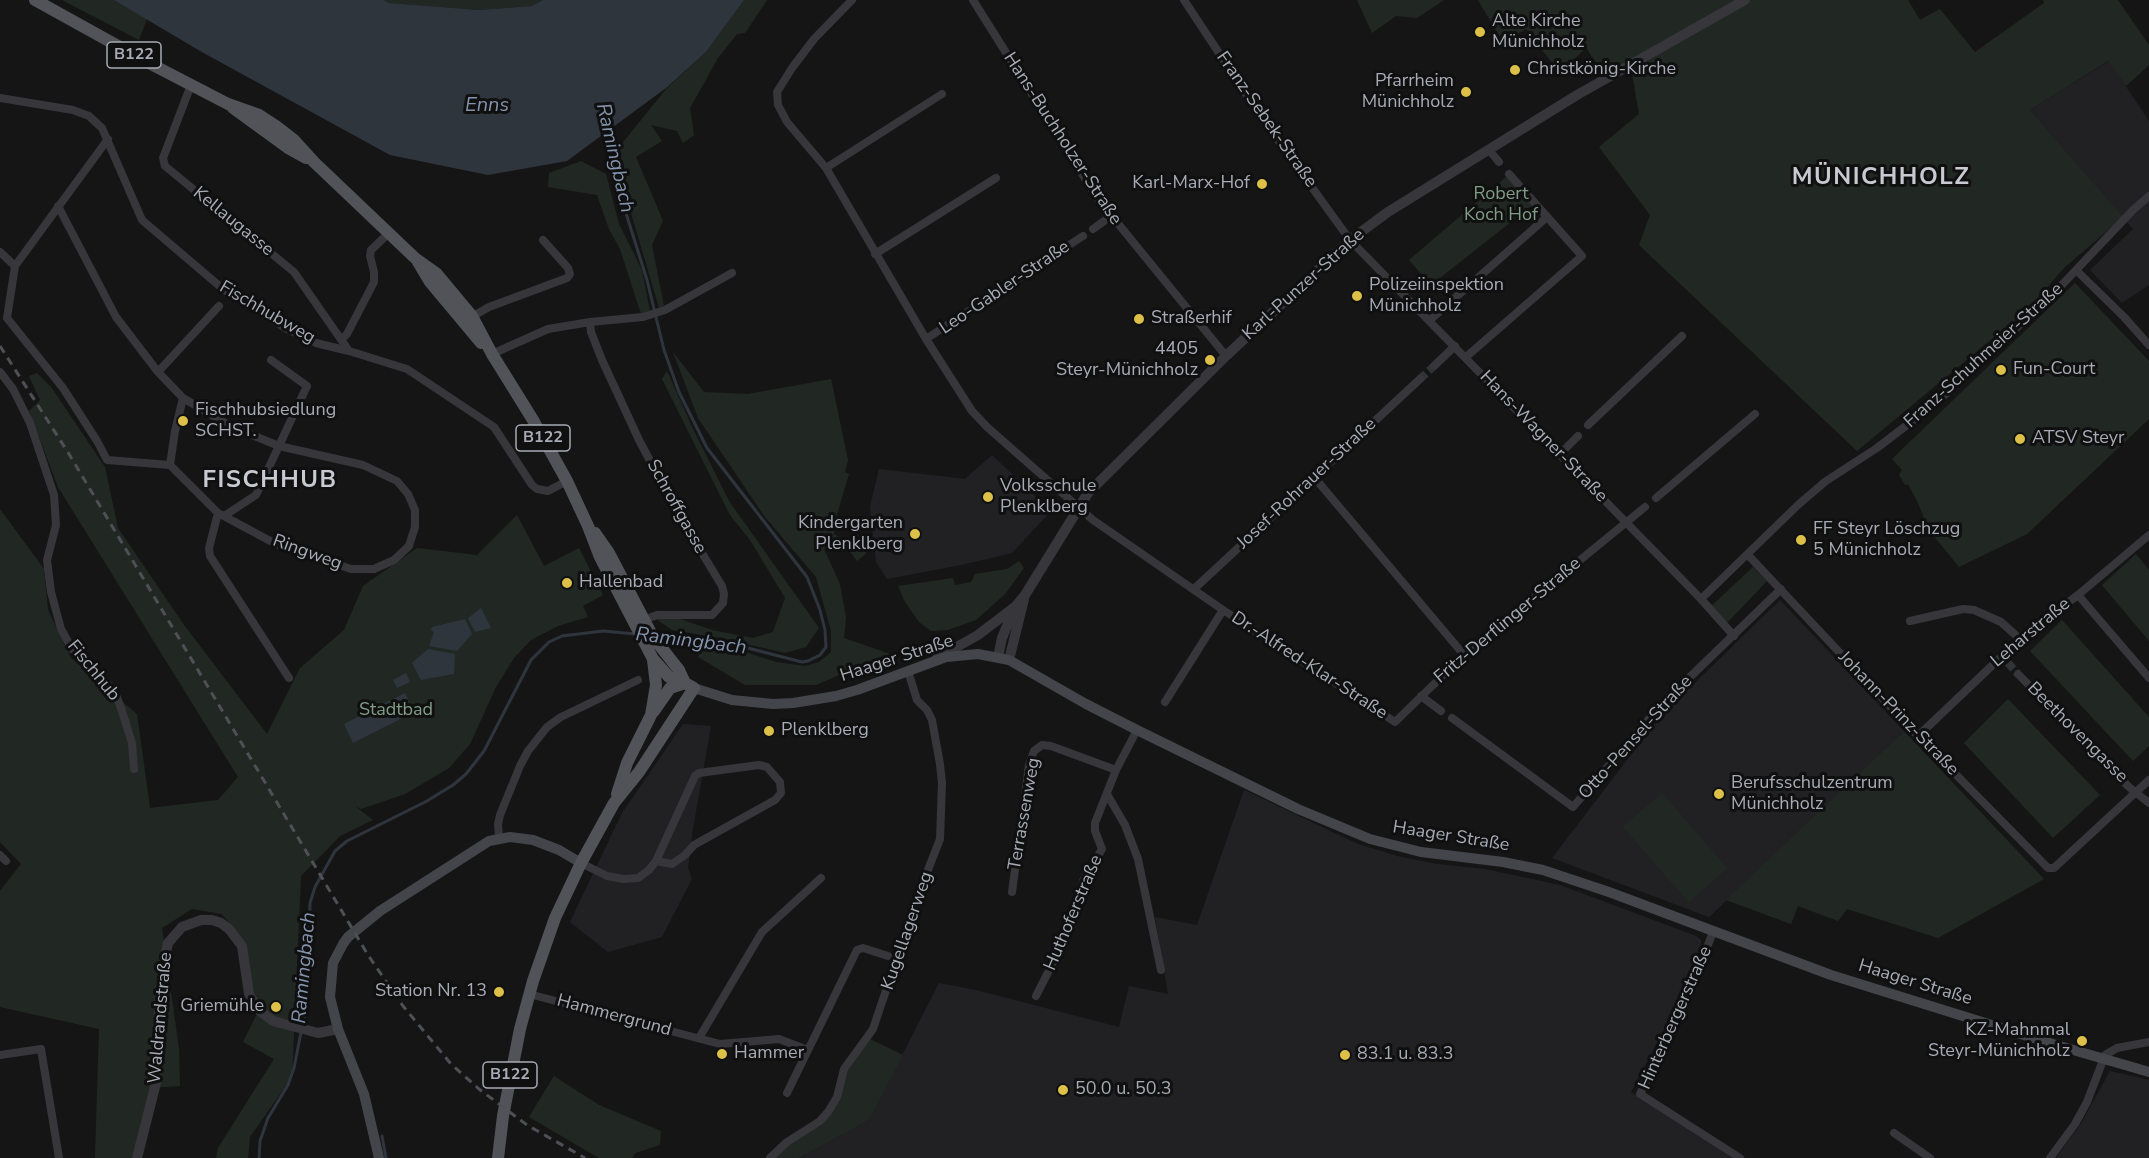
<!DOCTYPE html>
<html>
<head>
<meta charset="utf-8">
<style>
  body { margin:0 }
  canvas { display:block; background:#151516 }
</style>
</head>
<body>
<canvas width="2149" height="1158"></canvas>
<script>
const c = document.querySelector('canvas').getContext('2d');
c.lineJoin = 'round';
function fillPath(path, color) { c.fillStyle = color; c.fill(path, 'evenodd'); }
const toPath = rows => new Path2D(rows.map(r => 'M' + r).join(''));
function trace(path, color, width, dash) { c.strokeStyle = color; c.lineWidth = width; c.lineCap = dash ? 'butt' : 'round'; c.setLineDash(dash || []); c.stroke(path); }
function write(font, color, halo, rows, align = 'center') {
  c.font = font + ' "Nunito Sans",sans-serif'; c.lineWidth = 6; c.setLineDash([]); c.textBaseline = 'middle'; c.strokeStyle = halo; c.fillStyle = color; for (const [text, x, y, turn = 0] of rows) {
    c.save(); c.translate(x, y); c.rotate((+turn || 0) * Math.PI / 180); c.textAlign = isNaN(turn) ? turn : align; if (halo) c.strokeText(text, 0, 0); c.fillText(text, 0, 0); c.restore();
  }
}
fillPath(toPath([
  [2109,61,2149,121,2149,285,2122,303,2090,270,2133,229,2030,110],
  [992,455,1051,511,1012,553,961,565,887,579,876,562,870,507,879,469,965,479],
  [1780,600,1904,731,1709,917,1552,858,1661,716],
  [683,724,711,726,692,834,688,868,692,879,662,937,608,952,570,922,622,813],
  [1244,790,1358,844,1401,857,1437,864,1485,869,1560,885,1696,936,1701,940,1701,945,1687,982,1677,1005,1631,1092,1732,1158,799,1158,869,1120,939,983,976,990,1119,1027,1129,986,1168,994,1155,917,1197,925],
  [2110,1071,2149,1080,2149,1158,2056,1158,2082,1122]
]), '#212123');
fillPath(toPath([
  [62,0,114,0,147,19,139,40],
  [384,0,543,0,532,6,479,10,389,3],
  [744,0,767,0,745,33,737,34,718,58,690,108,694,135,683,143,677,131,651,125,662,141,636,157,663,221,652,245,664,306,659,308,624,189,616,151,666,89,706,52],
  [1357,0,1444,0,1417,18,1396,16,1372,33],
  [1478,0,1908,0,1920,20,1940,9,1975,52,2044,3,2043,0,2118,0,2149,45,2149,65,2126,86,2108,61,2030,110,2123,217,2064,268,2028,309,1857,451,1639,245,1650,215,1599,147,1639,114,1632,73,1600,68,1586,48,1560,73,1526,29,1503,42],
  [581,161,606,174,619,224,642,270,650,311,641,314,620,249,609,229,597,195,548,187,549,173],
  [1506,177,1535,203,1431,285,1409,260],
  [2075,283,2149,361,2149,419,2027,534,1959,567,1929,530,1918,503,1908,484,1905,485,1899,475,1902,470,1892,459],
  [673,352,704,392,748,394,831,379,848,460,845,472,849,474,834,524,834,534,867,553,857,561,850,551,830,547,824,549,840,584,846,618,844,638,893,655,893,665,882,669,855,668,816,685,745,685,698,657,703,647,713,645,736,649,776,662,805,666,819,662,831,652,831,631,816,577,765,517,698,418],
  [667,371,695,433,729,501,819,628,806,647,785,653,721,638,672,630,656,619,680,619,712,630,753,638,773,632,785,598,750,540,730,515,662,379],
  [37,373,51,387,105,467,118,528,184,625,267,734,300,668,344,630,363,586,417,548,477,555,517,515,544,566,579,548,603,595,583,606,588,617,558,626,531,640,514,658,496,687,470,744,449,768,405,794,361,809,355,806,373,820,340,836,301,876,292,1077,250,1137,248,1158,216,1158,218,1148,274,1059,243,1042,262,1004,248,982,247,946,222,914,192,909,162,928,179,1049,180,1086,151,1088,138,1158,95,1158,99,1029,0,1007,0,891,21,864,0,842,0,509,44,569,48,610,71,658,137,714,150,808,218,800,238,777,58,487,29,411,40,400,29,376],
  [2136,554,2149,570,2149,641,2102,585],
  [1019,561,1024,568,1005,594,976,620,948,630,931,631,919,622,905,602,898,586,953,578,955,585,971,582,975,574,1007,569],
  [1753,567,1767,581,1724,626,1708,609],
  [2062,620,2149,717,2149,746,2133,761,2030,651],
  [2008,699,2100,795,2053,838,1964,743],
  [1904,731,2044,879,1938,938,1847,909,1838,921,1798,906,1791,924,1726,900],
  [1662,793,1727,868,1689,902,1623,827],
  [870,1039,903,1055,869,1120,799,1158,774,1158,786,1146,820,1125,848,1069],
  [554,1076,599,1105,661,1131,660,1145,635,1153,632,1158,599,1158,529,1117]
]), '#212823');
fillPath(toPath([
  [114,0,384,0,389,3,479,10,532,6,543,0,744,0,706,52,666,88,567,161,488,175,390,155,200,51],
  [481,608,491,628,475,632,468,618],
  [465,619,472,634,457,651,429,646,434,632,431,630,432,627],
  [428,649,455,654,454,674,421,680,412,663],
  [406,673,410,682,397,688,393,680],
  [405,693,414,712,353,743,344,724]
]), '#2f353d');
trace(toPath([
  [604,129,614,175,647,280,664,350,679,392,707,448,807,577,820,610,825,630,826,647,820,655,808,661,802,662,740,646,658,636],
  [382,1136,386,1158],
  [259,1158,260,1141,268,1118,288,1085,294,1068,304,1017,308,977,310,903,315,887,335,851,347,841,427,801,453,785,466,774,484,751,531,660,549,642,562,636,603,631,636,634]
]), '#2f353d', 3);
trace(toPath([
  [1420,379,1434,366],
  [2008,663,2018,674]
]), '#323336', 8, [8, 4]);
trace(toPath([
  [852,0,814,39,792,68,777,92,778,105,787,122,826,168,926,339,972,411,987,427,1093,520,1223,610,1395,722,1464,655,1645,507],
  [973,0,1098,199,1226,356],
  [1184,0,1264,121,1350,240,1701,599,1734,636],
  [191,85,163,158,165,166,294,272,349,351],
  [0,98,73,110,89,116,102,128,142,220,223,289,287,329,316,343,349,351,407,369,494,427,532,485,537,489,548,491,567,481],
  [108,139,15,266,7,318,63,388,97,441,107,460,170,465],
  [1489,150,1499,162],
  [826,168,942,94],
  [58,206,116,317,158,372,183,398,230,426,279,446,363,465,397,481,408,494,415,510,415,527,409,546,394,560,374,569,351,569,276,544,218,513,170,465,175,431,183,398],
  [1093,229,1111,216],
  [0,252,15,266],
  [875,254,996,178],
  [2077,271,2124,317,2149,345],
  [468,319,489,307,567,278,570,274,568,268,543,240],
  [1430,320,1547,217],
  [590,322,591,332,602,360,639,440,679,515,722,586,724,594,723,603,712,615,657,615,641,621],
  [342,339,347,334,374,282,374,272,370,256,371,250,390,232],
  [926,339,1083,236],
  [492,354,548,329,590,322,643,317,665,310,732,273],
  [1466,357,1582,256,1509,174],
  [1434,366,1455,346],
  [0,372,13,389,30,423,54,495,56,525,47,560,51,592,61,629,72,649,107,683,116,695,121,708,132,743,134,769],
  [158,372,219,306],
  [1588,425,1682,336],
  [1560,454,1578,436],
  [1314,477,1464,655],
  [1656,498,1755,414],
  [218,513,209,548,210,556,289,678],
  [224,516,256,495,307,386,271,360],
  [1748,555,1918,736,2048,868,2054,868,2149,780],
  [1194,589,1420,379],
  [2078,595,2149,678],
  [1701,599,1799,504,1826,481,1877,448,1937,402,2058,289,2133,210,2149,196],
  [1910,621,1963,609,1974,610,2001,622,2020,639],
  [2018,674,2129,787,2149,803],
  [1421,696,1441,711],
  [1165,702,1223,610],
  [1452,718,1573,807,1660,706,1781,589],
  [1918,736,2020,639,2078,595,2149,535],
  [1107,794,1125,825,1138,859,1161,970],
  [499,838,498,824,500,815,520,766,528,751,547,727,561,717,638,680],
  [0,855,6,861],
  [581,863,607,876,623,879,638,878,649,870,656,861,695,776,699,773,759,765,767,767,780,782,781,793,775,800,694,845,685,855,672,864,656,861],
  [1012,892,1029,765,1034,751,1042,745,1051,746,1116,770],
  [1713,932,1688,996,1640,1094,1740,1158],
  [529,994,720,1044,779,1039,808,1050],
  [1036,996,1072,925,1083,881,1102,849,1095,831,1095,823,1116,770,1137,730],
  [699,1038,762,932,821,878],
  [0,1055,41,1049,59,1158],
  [787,1093,857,950,863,948,888,956],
  [1894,1133,1930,1158],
  [770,1158,787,1142,820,1121,828,1112,837,1097,844,1069,873,1029,917,898,940,839,942,783,940,764,932,720,927,710,917,700,908,671],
  [2050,1158,2075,1124,2087,1102,2105,1055,2117,1048,2149,1042]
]), '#36363b', 8);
trace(toPath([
  [998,657,1002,638,1014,609],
  [937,658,978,635,1016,606,1025,595,1088,493,1226,356,1350,240,1388,212,1577,95,1745,0],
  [1009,660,1024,599],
  [137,1158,157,1079,159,1007,165,958,168,943,182,927,201,920,212,920,221,923,229,929,242,946,249,994,260,1011,273,1021,318,1033,338,1029]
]), '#36363b', 10);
trace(toPath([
  [694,688,732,700,773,704,793,703,836,696,857,690,946,657,978,654,1009,660,1086,704,1137,730,1298,809,1370,839,1421,852,1503,862,1543,870,1609,892,1831,975,2056,1045,2149,1072],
  [379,1158,364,1094,338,1029,330,997,333,963,343,944,348,937,380,911,489,841,510,837,533,840,559,850,581,863]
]), '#44454a', 10);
trace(toPath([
  [35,0,147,62,228,104,259,115,276,126,294,140,314,162,416,259,437,274,472,316,492,354,533,420,567,481,588,526,600,557,653,659,669,677,685,683],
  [233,108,288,148,306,158],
  [418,262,430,282,481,343],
  [654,711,670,688,685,683],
  [617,794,627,763,651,715,656,685,653,660],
  [498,1158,503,1116,520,1029,533,981,555,918,581,863,614,803,639,772,694,688,685,683,679,670,653,637,609,553,595,533]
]), '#525359', 12);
trace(toPath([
  [0,346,69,454,368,955,403,1006,451,1064,479,1089,527,1125,585,1158]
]), '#4f5055', 3, [8, 6]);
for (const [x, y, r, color] of [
  [1480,32,6,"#dcc047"],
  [1515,70,6,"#dcc047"],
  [1466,92,6,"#dcc047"],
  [1262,184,6,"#dcc047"],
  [1357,296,6,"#dcc047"],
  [1139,319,6,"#dcc047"],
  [1210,360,6,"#dcc047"],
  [2001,370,6,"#dcc047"],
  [183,421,6,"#dcc047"],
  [2020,439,6,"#dcc047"],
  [988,497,6,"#dcc047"],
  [915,534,6,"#dcc047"],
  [1801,540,6,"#dcc047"],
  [567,583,6,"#dcc047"],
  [769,731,6,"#dcc047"],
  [1719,794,6,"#dcc047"],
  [499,992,6,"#dcc047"],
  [276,1007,6,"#dcc047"],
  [2082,1041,6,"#dcc047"],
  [722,1054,6,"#dcc047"],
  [1345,1055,6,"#dcc047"],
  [1063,1090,6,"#dcc047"]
]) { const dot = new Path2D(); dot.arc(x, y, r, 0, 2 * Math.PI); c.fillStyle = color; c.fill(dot); trace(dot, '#101011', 2); }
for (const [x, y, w] of [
  [134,55,54],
  [543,438,54],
  [510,1075,54]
]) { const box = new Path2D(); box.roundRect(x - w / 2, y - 13, w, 26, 4.5); c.fillStyle = '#101011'; c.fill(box); trace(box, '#a8aab5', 1.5); }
write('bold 16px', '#a8aab5', null, [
  ["B122",134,55],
  ["B122",543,438],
  ["B122",510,1075]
]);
write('18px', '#a8aab5', '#101011', [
  ["Alte Kirche",1492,22],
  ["Münichholz",1492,43],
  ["Christkönig-Kirche",1527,70],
  ["Pfarrheim",1454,82,"right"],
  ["Münichholz",1454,103,"right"],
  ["Karl-Marx-Hof",1250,184,"right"],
  ["Polizeiinspektion",1369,286],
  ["Münichholz",1369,307],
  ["Straßerhif",1151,319],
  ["4405",1198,350,"right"],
  ["Steyr-Münichholz",1198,371,"right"],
  ["Fun-Court",2013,370],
  ["Fischhubsiedlung",195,411],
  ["SCHST.",195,432],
  ["ATSV Steyr",2032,439],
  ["Volksschule",1000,487],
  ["Plenklberg",1000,508],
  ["Kindergarten",903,524,"right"],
  ["Plenklberg",903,545,"right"],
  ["FF Steyr Löschzug",1813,530],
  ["5 Münichholz",1813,551],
  ["Hallenbad",579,583],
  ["Plenklberg",781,731],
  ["Berufsschulzentrum",1731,784],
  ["Münichholz",1731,805],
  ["Station Nr. 13",487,992,"right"],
  ["Griemühle",264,1007,"right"],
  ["KZ-Mahnmal",2070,1031,"right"],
  ["Steyr-Münichholz",2070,1052,"right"],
  ["Hammer",734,1054],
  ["83.1 u. 83.3",1357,1055],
  ["50.0 u. 50.3",1075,1090]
], 'left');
write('18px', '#a8aab5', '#101011', [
  ["Franz-Sebek-Straße",1266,120,55],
  ["Hans-Buchholzer-Straße",1062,139,57],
  ["Kellaugasse",233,222,39],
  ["Karl-Punzer-Straße",1304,285,-42],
  ["Leo-Gabler-Straße",1005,288,-34],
  ["Fischhubweg",267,313,30],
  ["Franz-Schuhmeier-Straße",1984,356,-42],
  ["Hans-Wagner-Straße",1543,437,46],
  ["Josef-Rohrauer-Straße",1307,484,-43],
  ["Schroffgasse",676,507,61],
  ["Ringweg",307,553,20],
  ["Fritz-Derflinger-Straße",1508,621,-40],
  ["Leharstraße",2031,633,-40],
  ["Haager Straße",897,659,-18],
  ["Dr.-Alfred-Klar-Straße",1309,666,33],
  ["Fischhub",93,671,51],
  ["Johann-Prinz-Straße",1898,714,46],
  ["Beethovengasse",2077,733,45],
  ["Otto-Pensel-Straße",1636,738,-48],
  ["Terrassenweg",1025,814,-80],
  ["Haager Straße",1451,837,9],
  ["Huthoferstraße",1074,913,-67],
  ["Kugellagerweg",908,931,-71],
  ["Haager Straße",1915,983,17],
  ["Hammergrund",614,1016,15],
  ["Waldrandstraße",161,1018,-85],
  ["Hinterbergerstraße",1676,1018,-66]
]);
write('18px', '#819d87', '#101011', [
  ["Robert",1501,195],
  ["Koch Hof",1501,216],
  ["Stadtbad",396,711]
]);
write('italic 20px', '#8393ac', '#101011', [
  ["Enns",487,106],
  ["Ramingbach",614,158,77],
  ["Ramingbach",691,642,7],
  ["Ramingbach",305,968,-85]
]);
c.letterSpacing = '1.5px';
write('bold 24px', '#c8c9d1', '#101011', [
  ["MÜNICHHOLZ",1881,178],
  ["FISCHHUB",270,481]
]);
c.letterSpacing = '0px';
</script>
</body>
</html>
